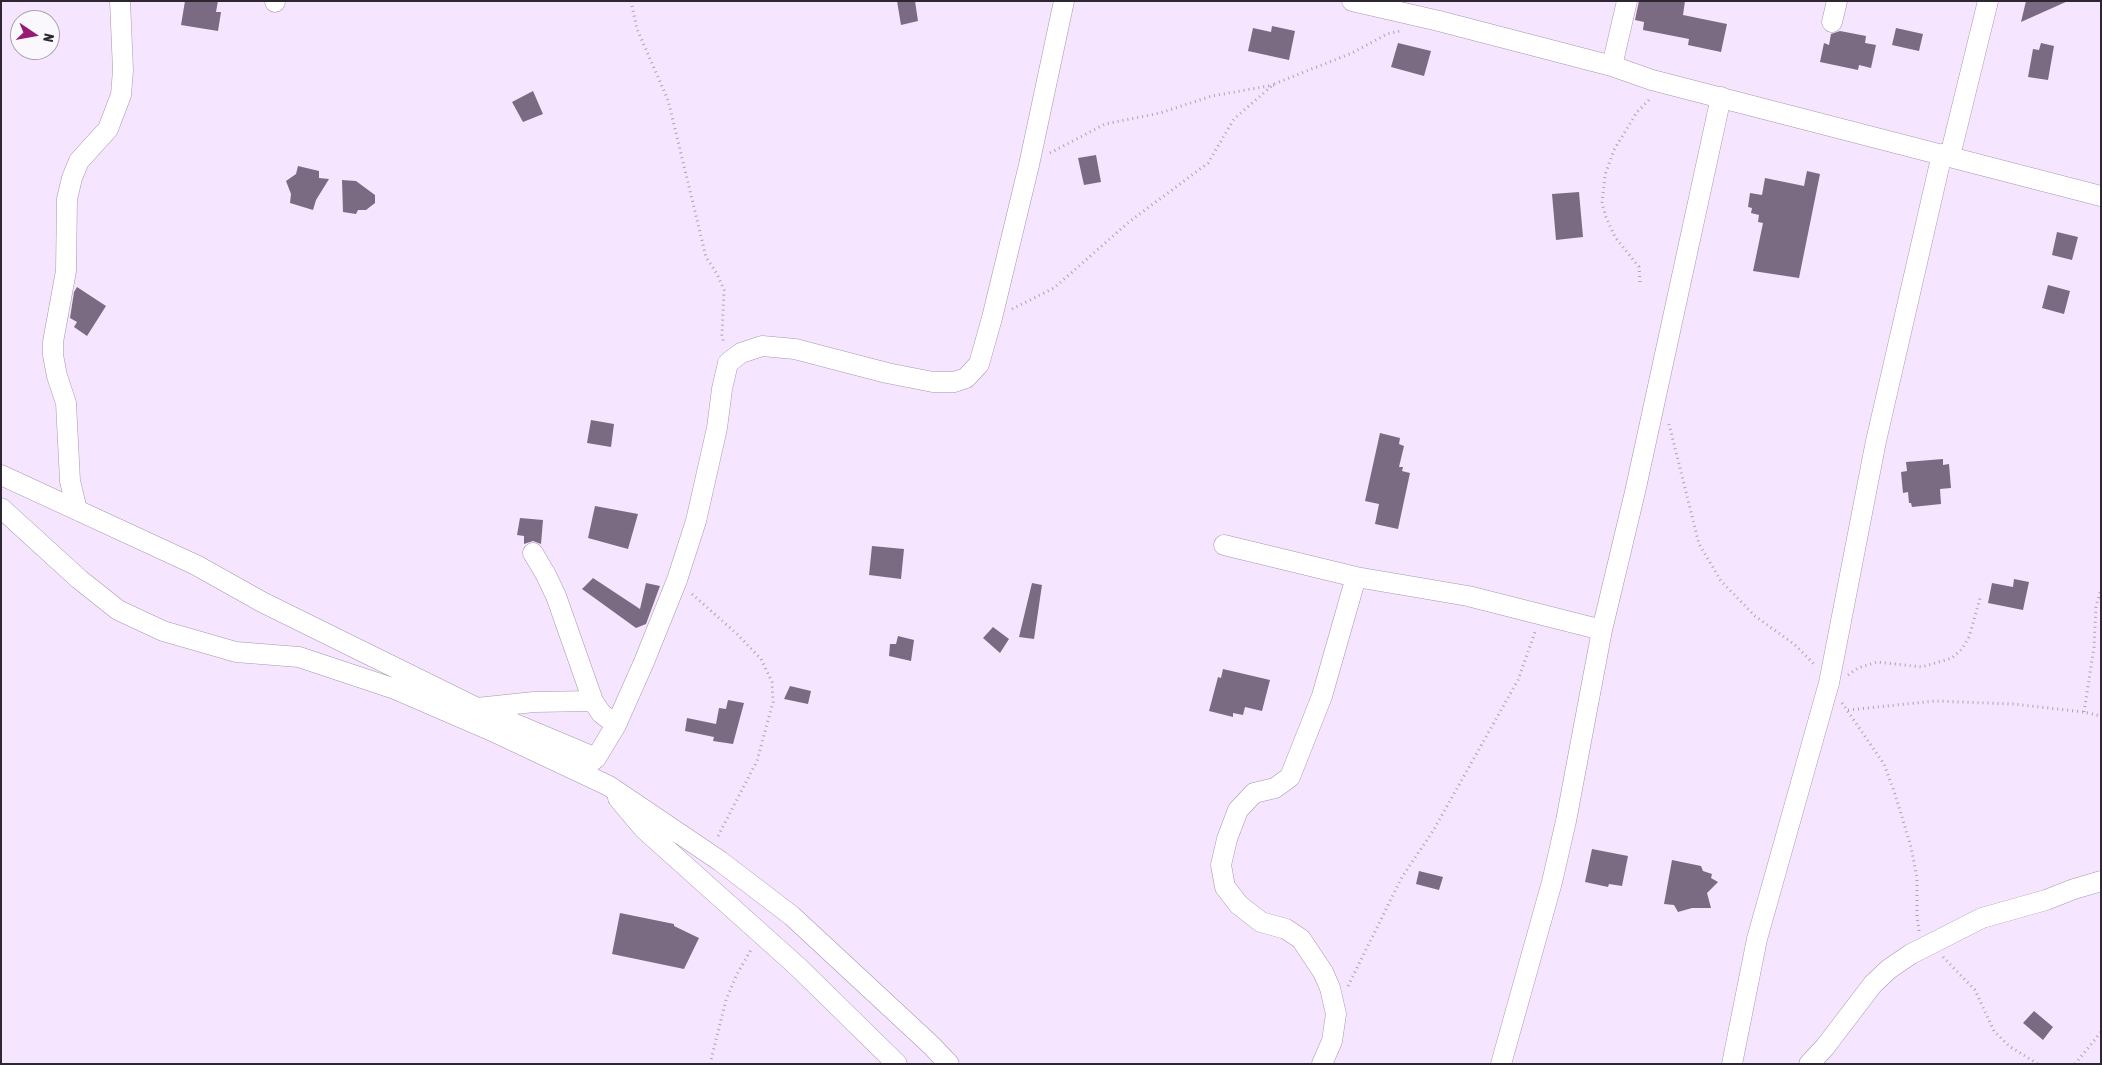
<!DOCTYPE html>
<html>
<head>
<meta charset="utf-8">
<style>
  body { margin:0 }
  #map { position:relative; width:2102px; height:1065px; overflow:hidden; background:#f6e5fe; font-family:"Asap Condensed",sans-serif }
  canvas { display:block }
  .frame { position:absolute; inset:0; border:2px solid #2e2731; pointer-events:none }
  .north { position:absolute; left:10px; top:10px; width:50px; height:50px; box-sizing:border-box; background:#fbf8fd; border:1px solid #a9a4ab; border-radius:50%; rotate:102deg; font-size:14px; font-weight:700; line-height:20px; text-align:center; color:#2e2731 }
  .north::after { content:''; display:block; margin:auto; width:18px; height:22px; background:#971b74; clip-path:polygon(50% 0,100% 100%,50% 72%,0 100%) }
</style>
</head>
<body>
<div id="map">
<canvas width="2102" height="1065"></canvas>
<div class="frame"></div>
<div class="north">N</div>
</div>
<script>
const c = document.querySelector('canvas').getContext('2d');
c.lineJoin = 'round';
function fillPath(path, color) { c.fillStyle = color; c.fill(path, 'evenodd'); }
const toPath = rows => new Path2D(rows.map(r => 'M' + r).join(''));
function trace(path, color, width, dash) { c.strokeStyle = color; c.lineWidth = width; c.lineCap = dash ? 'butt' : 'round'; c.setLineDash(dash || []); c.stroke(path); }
fillPath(toPath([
  [185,1,218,1,216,12,221,12,218,31,181,25],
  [897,1,915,1,918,21,901,25],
  [1639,1,1685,1,1683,15,1727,24,1721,52,1688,45,1689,39,1643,30,1644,22,1635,20],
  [2026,1,2068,1,2021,22],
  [1272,26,1295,31,1289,60,1248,51,1253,28,1271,32],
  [1896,28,1923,34,1919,51,1892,45],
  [1840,31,1866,36,1865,43,1876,45,1871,68,1859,65,1858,70,1820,62,1824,43,1829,45,1831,34],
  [1398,43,1431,51,1424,76,1391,67],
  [2041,43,2054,46,2048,80,2028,77,2033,49,2039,50],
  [533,91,543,114,523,122,512,102],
  [1096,155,1101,182,1084,185,1078,158],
  [298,166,319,171,319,178,329,179,316,200,313,210,290,203,291,194,286,181,296,174],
  [1807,171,1820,174,1799,278,1753,271,1763,223,1758,222,1759,215,1751,213,1752,208,1748,207,1750,193,1762,195,1765,178,1804,186],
  [342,180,356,181,375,195,375,203,366,210,358,210,356,214,343,212],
  [1579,192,1583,237,1556,240,1552,194],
  [2057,232,2078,237,2072,260,2052,255],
  [2048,285,2070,291,2064,314,2042,308],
  [77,287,106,306,87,336,74,327,77,322,70,318,74,292],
  [591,420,614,424,611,447,587,443],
  [1380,433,1400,438,1399,444,1404,446,1399,467,1403,467,1402,471,1410,473,1398,529,1375,524,1379,504,1365,501],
  [1943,459,1943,465,1949,464,1951,488,1940,489,1941,504,1912,507,1911,503,1909,503,1908,492,1903,493,1901,472,1907,471,1906,462],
  [595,506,638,514,628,549,588,538],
  [520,518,543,520,541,544,533,541,524,544,524,536,517,535],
  [872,546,904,549,901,579,869,575],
  [593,578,640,609,646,583,660,586,646,624,636,628,582,589],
  [2014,579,2029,582,2023,610,1988,603,1992,583,2013,587],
  [1032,583,1042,585,1034,639,1019,637],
  [993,627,1009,639,1000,653,983,638],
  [898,636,914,640,911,661,889,656,890,644,896,644],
  [1223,669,1270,680,1262,711,1245,707,1243,715,1233,713,1233,717,1209,711,1218,677,1221,678],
  [790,686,811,691,808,704,784,699],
  [728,700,744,703,733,744,713,741,714,737,685,731,687,718,716,724,719,708,726,709],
  [1592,849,1628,856,1622,886,1609,884,1608,887,1585,882],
  [1672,860,1701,866,1703,871,1712,874,1711,878,1718,882,1707,893,1711,908,1692,908,1678,912,1674,905,1664,904],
  [1419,871,1443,877,1439,890,1416,884],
  [620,913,674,924,674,926,699,938,684,969,612,954],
  [2034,1011,2053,1027,2043,1040,2023,1023]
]), '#7b6b82');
const street = toPath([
  [1352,1,1439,21,1612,66,1652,80,2101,196],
  [275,2,275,1],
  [1832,22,1837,1],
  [1612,66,1627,1],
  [1950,156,1988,1],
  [1,475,196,565,262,602,477,708,596,758],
  [1,508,79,579,118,610,163,631,236,652,299,657,395,689,490,730,609,786,720,861,792,916,932,1046,949,1064],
  [77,510,70,481,66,403,57,376,53,355,53,342,66,271,67,199,72,178,79,161,108,129,121,95,123,70,120,1],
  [1224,545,1356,577,1468,596,1602,630],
  [533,553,546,575,556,596,593,701,601,713,616,725],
  [477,708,534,702,593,701],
  [580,771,596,758,616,725,644,662,677,580,696,521,717,428,722,389,728,363,741,353,762,346,795,349,887,373,933,382,954,382,966,378,979,364,992,318,1029,165,1064,1],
  [618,798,644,829,797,966,897,1064],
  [1322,1064,1332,1041,1336,1014,1330,988,1323,972,1301,939,1286,929,1261,922,1239,905,1225,887,1221,865,1227,839,1238,810,1254,793,1275,788,1290,777,1322,696,1356,577],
  [1501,1064,1552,882,1566,821,1602,630,1635,492,1721,97],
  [1732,1064,1757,939,1829,683,1876,441,1942,154],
  [1809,1064,1825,1047,1873,984,1889,969,1911,954,1982,918,2046,900,2074,889,2101,881]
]);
trace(street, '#a796ae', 21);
trace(toPath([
  [631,1,637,29,668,100,706,257,717,274,724,290,722,335,724,344],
  [1050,153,1105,124,1160,113,1212,96,1274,85],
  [1640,282,1639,267,1615,237,1606,217,1602,203,1605,175,1614,150,1637,112,1651,98],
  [1012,309,1054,288,1129,222,1208,163,1234,119,1274,84,1352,53,1387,34,1400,31],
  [1669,424,1699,544,1721,581,1755,616,1794,644,1815,665],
  [692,594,737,634,761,659,772,682,773,702,757,761,717,838],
  [1848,675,1858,668,1877,662,1922,667,1952,658,1962,649,1969,637,1981,595],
  [1842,703,1884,764,1895,794,1911,847,1917,878,1917,916,1919,931],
  [1848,710,1935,701,2013,704,2084,712,2101,716],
  [2084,712,2094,647,2096,607,2101,589],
  [1943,957,1975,990,1994,1031,2009,1046,2038,1064],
  [1348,986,1402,877,1433,831,1518,680,1535,632],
  [710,1064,726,1000,737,974,752,948],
  [2075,1064,2101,1032]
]), '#aea1b4', 3, [1, 4]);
trace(street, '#fff', 20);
</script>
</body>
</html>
